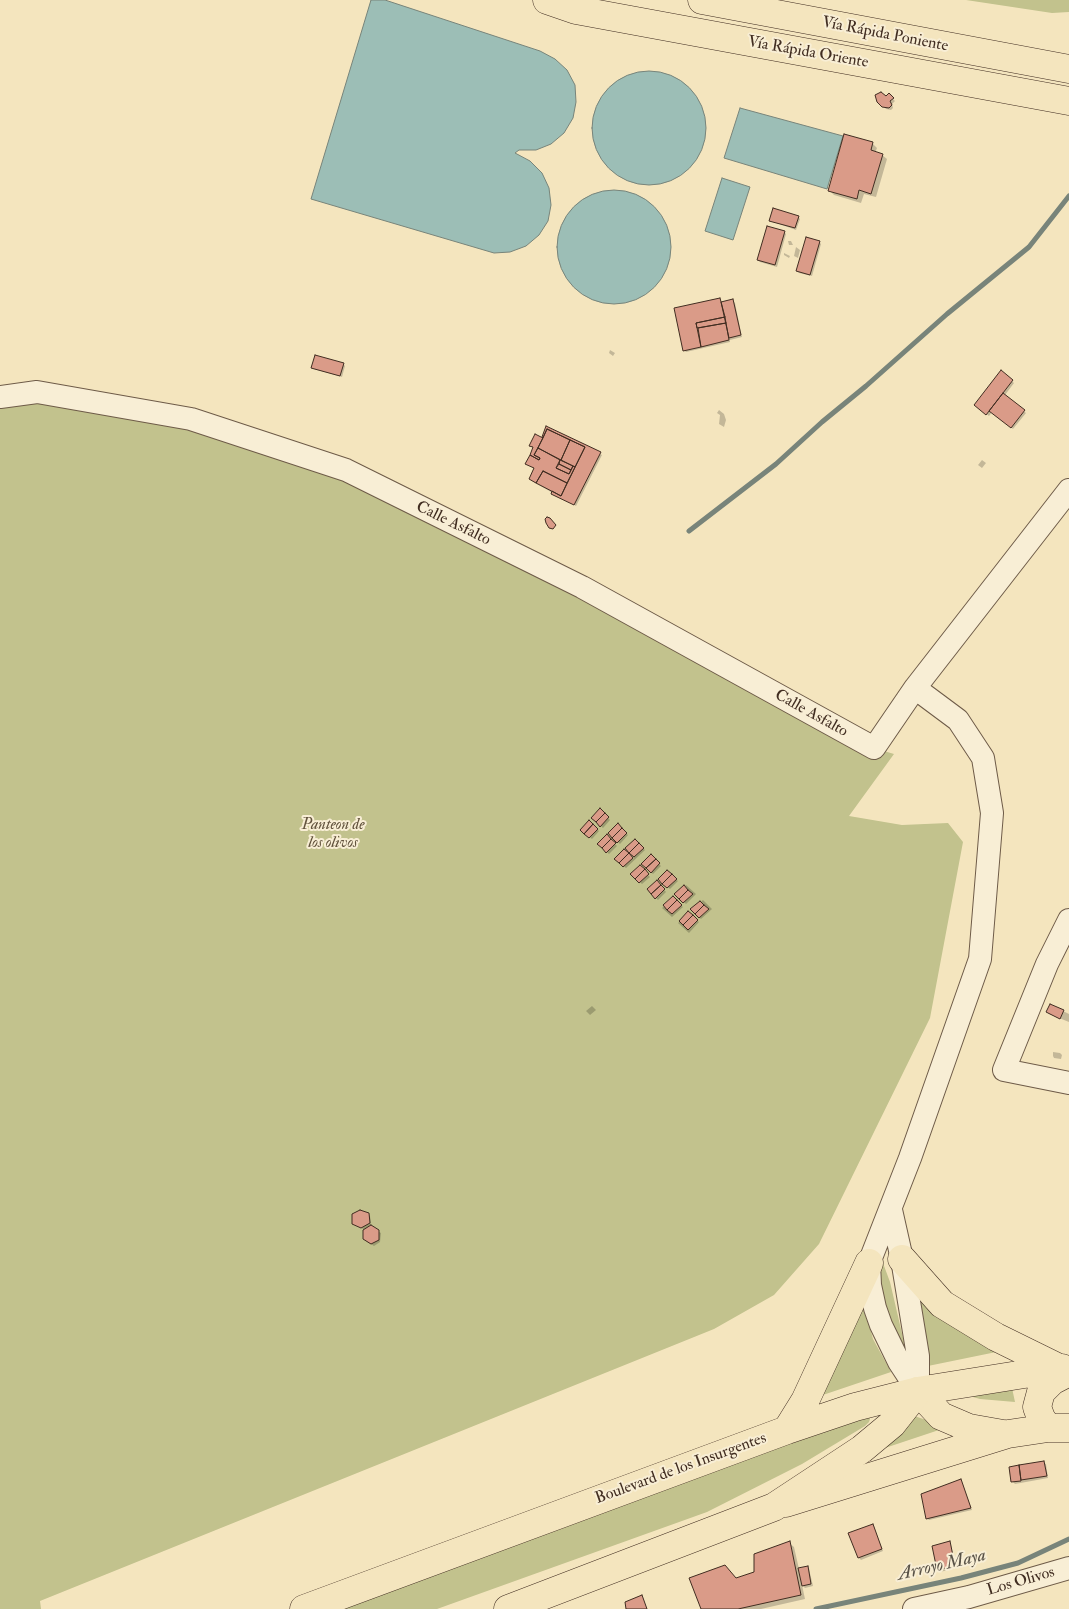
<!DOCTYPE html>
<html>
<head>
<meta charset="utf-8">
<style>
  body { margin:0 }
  canvas { display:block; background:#f4e5be }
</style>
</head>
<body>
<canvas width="1069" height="1609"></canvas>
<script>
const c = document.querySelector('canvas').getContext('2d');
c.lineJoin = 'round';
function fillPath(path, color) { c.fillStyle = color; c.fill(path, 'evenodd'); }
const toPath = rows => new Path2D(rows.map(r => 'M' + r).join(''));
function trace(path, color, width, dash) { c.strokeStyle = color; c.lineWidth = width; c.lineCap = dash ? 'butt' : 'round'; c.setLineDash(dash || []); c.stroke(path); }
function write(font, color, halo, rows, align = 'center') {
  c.font = font + ' "IM FELL Double Pica",serif'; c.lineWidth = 4; c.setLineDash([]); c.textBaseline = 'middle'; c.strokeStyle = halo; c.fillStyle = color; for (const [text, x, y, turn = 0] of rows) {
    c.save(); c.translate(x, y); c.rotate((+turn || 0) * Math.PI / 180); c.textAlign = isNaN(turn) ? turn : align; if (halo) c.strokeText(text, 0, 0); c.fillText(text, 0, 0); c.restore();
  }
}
fillPath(toPath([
  [966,0,1069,0,1069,12,1052,13],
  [0,397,191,419,346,470,874,748,894,754,849,816,902,825,948,823,963,842,930,1018,819,1244,774,1295,714,1329,40,1601,41,1609,0,1609],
  [880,1255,890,1282,907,1355,879,1306],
  [912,1289,1006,1350,923,1367],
  [863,1302,873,1339,891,1372,811,1399],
  [1012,1388,1015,1402,980,1399,966,1395],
  [911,1415,948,1427,858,1457],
  [869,1416,870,1419,869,1422,865,1426,802,1464,707,1512,437,1609,335,1609,857,1418]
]), '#c2c28d');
const water = toPath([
  [371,0,385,0,540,51,555,59,567,70,575,85,576,102,573,118,564,133,551,144,536,150,519,150,515,153,530,161,542,173,549,188,551,205,548,221,539,235,526,246,510,252,494,253,311,199,371,0],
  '592 128a57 57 0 1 1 114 0a57 57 0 1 1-114 0Z',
  [740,108,843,136,827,189,724,158,740,108],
  [722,178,750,187,733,240,705,231,722,178],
  '557 247a57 57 0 1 1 114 0a57 57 0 1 1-114 0Z'
]);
fillPath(water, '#9cbeb6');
trace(water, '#78847a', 1);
fillPath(toPath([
  [880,93,886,98,889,95,895,101,892,104,893,108,891,110,886,109,878,101,877,95],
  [872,143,877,148,875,153,882,155,887,159,876,197,864,194,861,203,834,195,829,190],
  [798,217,800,219,796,230,771,221],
  [784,232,786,234,777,267,760,262,758,260],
  [788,241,791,241,793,245,789,245],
  [819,242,821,244,812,276,799,273,797,271],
  [796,247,800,250,798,258,794,256],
  [784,253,790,256,789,258,784,255],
  [720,300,722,303,733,301,735,303,742,337,730,340,730,342,686,352,684,350,675,309],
  [610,350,615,353,613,356,609,353],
  [343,364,345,366,342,377,314,369,313,368],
  [1001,372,1014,383,1005,395,1026,413,1013,429,992,412,989,416,977,407],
  [719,410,724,414,726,420,724,427,719,424,720,415,717,413],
  [559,433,602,455,576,506,535,483,530,479,535,470,527,463,533,447,531,446,544,439,558,435],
  [982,460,986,463,982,468,978,465],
  [600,810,610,820,603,828,593,818],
  [589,822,599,831,592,839,581,830],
  [618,825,628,835,620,844,609,833],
  [607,836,617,846,609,854,599,844],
  [635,840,645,850,626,868,616,859,624,851,633,859,634,858,627,848],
  [651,856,661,866,653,874,643,864],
  [640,867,650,877,642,884,632,874],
  [667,872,678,881,670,889,659,879],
  [657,882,666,892,658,900,648,890],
  [686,885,696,894,686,904,676,894],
  [673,898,683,907,672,917,662,908],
  [703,900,712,909,701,919,692,910],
  [688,913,699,922,689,933,678,923],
  [1051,1005,1069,1014,1069,1022,1049,1014,1047,1012],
  [592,1006,596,1010,590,1015,586,1011],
  [1053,1052,1060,1053,1062,1055,1061,1059,1054,1058,1053,1056],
  [368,1214,370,1216,371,1225,369,1226,381,1233,380,1242,374,1246,366,1241,365,1230,356,1225],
  [1044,1463,1046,1464,1048,1478,1015,1484,1013,1482,1010,1468],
  [961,1481,972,1510,929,1520,927,1518],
  [873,1525,883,1551,861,1560,859,1558],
  [789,1543,794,1547,799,1569,807,1567,809,1569,813,1586,805,1588,802,1585,805,1599,761,1609,702,1609,736,1579,755,1573],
  [949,1543,951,1545,956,1568,940,1572,938,1570,933,1546]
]), '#0003');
trace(toPath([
  [689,531,776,464,822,422,866,386,947,314,1029,247,1069,196],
  [816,1609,961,1578,1018,1563,1069,1539]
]), '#78847a', 5);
const building = toPath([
  [881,92,886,96,889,93,894,98,890,101,892,105,889,108,882,107,877,102,875,95,881,92],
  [844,134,873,142,871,150,883,154,871,194,859,190,857,199,828,191,844,134],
  [773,208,799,216,795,228,769,221,773,208],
  [767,226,785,231,775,265,757,260,767,226],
  [806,237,820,241,810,275,796,271,806,237],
  [720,298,725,317,696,323,701,347,683,351,674,308,720,298],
  [733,299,741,335,729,338,721,302,733,299],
  [725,317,726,323,697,328,696,323,725,317],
  [726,323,729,340,701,347,698,328,726,323],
  [315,355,344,363,340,376,311,368,315,355],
  [1001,370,1013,380,986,415,974,405,1001,370],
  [1003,393,1025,410,1011,428,989,411,1003,393],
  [546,426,601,452,574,505,551,494,552,491,561,496,585,447,547,429,543,438,542,437,546,426],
  [547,429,570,440,561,460,538,448,547,429],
  [535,434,543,438,534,455,540,458,539,460,530,455,533,447,529,446,535,434],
  [570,440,585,447,575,467,561,460,570,440],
  [538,448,560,460,556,468,569,474,573,466,575,467,567,483,543,471,536,483,529,479,534,468,525,464,530,455,539,460,540,458,534,455,538,448],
  [560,460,573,466,571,470,559,464,560,460],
  [559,464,571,470,569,474,556,468,559,464],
  [543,471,567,483,561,496,536,483,543,471],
  [547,517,550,518,556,525,553,529,549,528,546,523,545,519,547,517],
  [600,808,605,813,596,822,591,818,600,808],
  [605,813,609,817,600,827,596,822,605,813],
  [589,820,593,824,584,834,580,830,589,820],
  [618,823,622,828,612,838,608,833,618,823],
  [593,824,598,829,589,838,584,834,593,824],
  [622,828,627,833,617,843,612,838,622,828],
  [607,834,611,839,602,848,597,844,607,834],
  [611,839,616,843,606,853,602,848,611,839],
  [635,839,639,843,629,853,625,848,635,839],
  [639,843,644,848,634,857,629,853,639,843],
  [624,849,629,853,619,863,614,859,624,849],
  [629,853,633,858,623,867,619,863,629,853],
  [651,854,656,859,646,868,641,864,651,854],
  [656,859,660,863,651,873,646,868,656,859],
  [640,865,645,869,635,879,630,874,640,865],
  [645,869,649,874,639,883,635,879,645,869],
  [667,870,672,874,662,884,658,879,667,870],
  [672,874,677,879,667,888,662,884,672,874],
  [657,880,661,885,651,894,647,889,657,880],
  [661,885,665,889,655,899,651,894,661,885],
  [684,885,688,890,679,899,674,894,684,885],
  [688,890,693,894,683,903,679,899,688,890],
  [673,896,677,900,667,910,663,905,673,896],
  [677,900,682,905,672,914,667,910,677,900],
  [700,901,704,905,695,914,690,909,700,901],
  [704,905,709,909,699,918,695,914,704,905],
  [688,911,693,915,683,925,679,921,688,911],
  [693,915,698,920,688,930,683,925,693,915],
  [1050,1004,1064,1010,1060,1019,1046,1012,1050,1004],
  [360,1210,369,1213,370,1223,361,1228,352,1224,352,1214,360,1210],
  [371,1225,379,1230,379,1240,371,1244,363,1239,363,1230,371,1225],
  [1044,1461,1047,1476,1021,1480,1019,1465,1044,1461],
  [1019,1465,1021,1481,1011,1482,1009,1467,1019,1465],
  [961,1479,971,1508,926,1519,921,1494,961,1479],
  [873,1524,882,1549,858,1558,848,1533,873,1524],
  [790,1541,801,1595,738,1609,701,1609,689,1578,725,1565,736,1578,754,1572,754,1554,790,1541],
  [950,1541,955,1566,937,1570,932,1546,950,1541],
  [808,1566,811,1584,802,1586,798,1568,808,1566],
  [642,1595,647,1609,626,1609,625,1602,642,1595]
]);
fillPath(building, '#da9b88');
trace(building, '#412d21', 1);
const minor = toPath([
  [0,397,37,392,191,419,346,470,582,587,874,748,915,688,1069,490],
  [915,688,958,720,983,758,992,813,980,959,910,1158,869,1263,870,1285,875,1308,881,1325,899,1362,918,1391],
  [1069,920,1047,964,1004,1070,1069,1083],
  [891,1210,902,1259,918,1356,918,1391],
  [914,1609,969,1597,1069,1568]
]);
const major = toPath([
  [902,1259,942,1304,996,1337,1059,1368],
  [918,1391,1062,1368],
  [918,1391,941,1416,969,1428,1003,1434],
  [1048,1428,1041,1418,1037,1407,1041,1392,1052,1381,1069,1372],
  [786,1503,1008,1434,1048,1428,1069,1428]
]);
const highway = toPath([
  [547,0,576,10,1069,101],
  [702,0,1069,69],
  [787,1430,805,1401,869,1263],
  [304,1609,787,1430,855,1407,918,1391],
  [508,1609,774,1507,862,1449,892,1424,918,1391]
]);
trace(minor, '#6e5b48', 24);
trace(major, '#412d21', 29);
trace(highway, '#412d21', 29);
trace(minor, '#f8eed5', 22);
trace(major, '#f4e5be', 28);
trace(highway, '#f4e5be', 28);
write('16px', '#412d21', '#f8eed5', [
  ["Vía Rápida Poniente",885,35,11],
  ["Vía Rápida Oriente",808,53,10],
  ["Calle Asfalto",453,524,26],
  ["Calle Asfalto",811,714,29],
  ["Boulevard de los Insurgentes",681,1469,-20],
  ["Los Olivos",1021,1582,-16]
]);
write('italic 16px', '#61523c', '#f8eed5', [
  ["Panteon de",333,826],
  ["los olivos",333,844]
]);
write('italic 18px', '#585146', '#f8eed5', [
  ["Arroyo Maya",942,1566,-13]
]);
</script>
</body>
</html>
